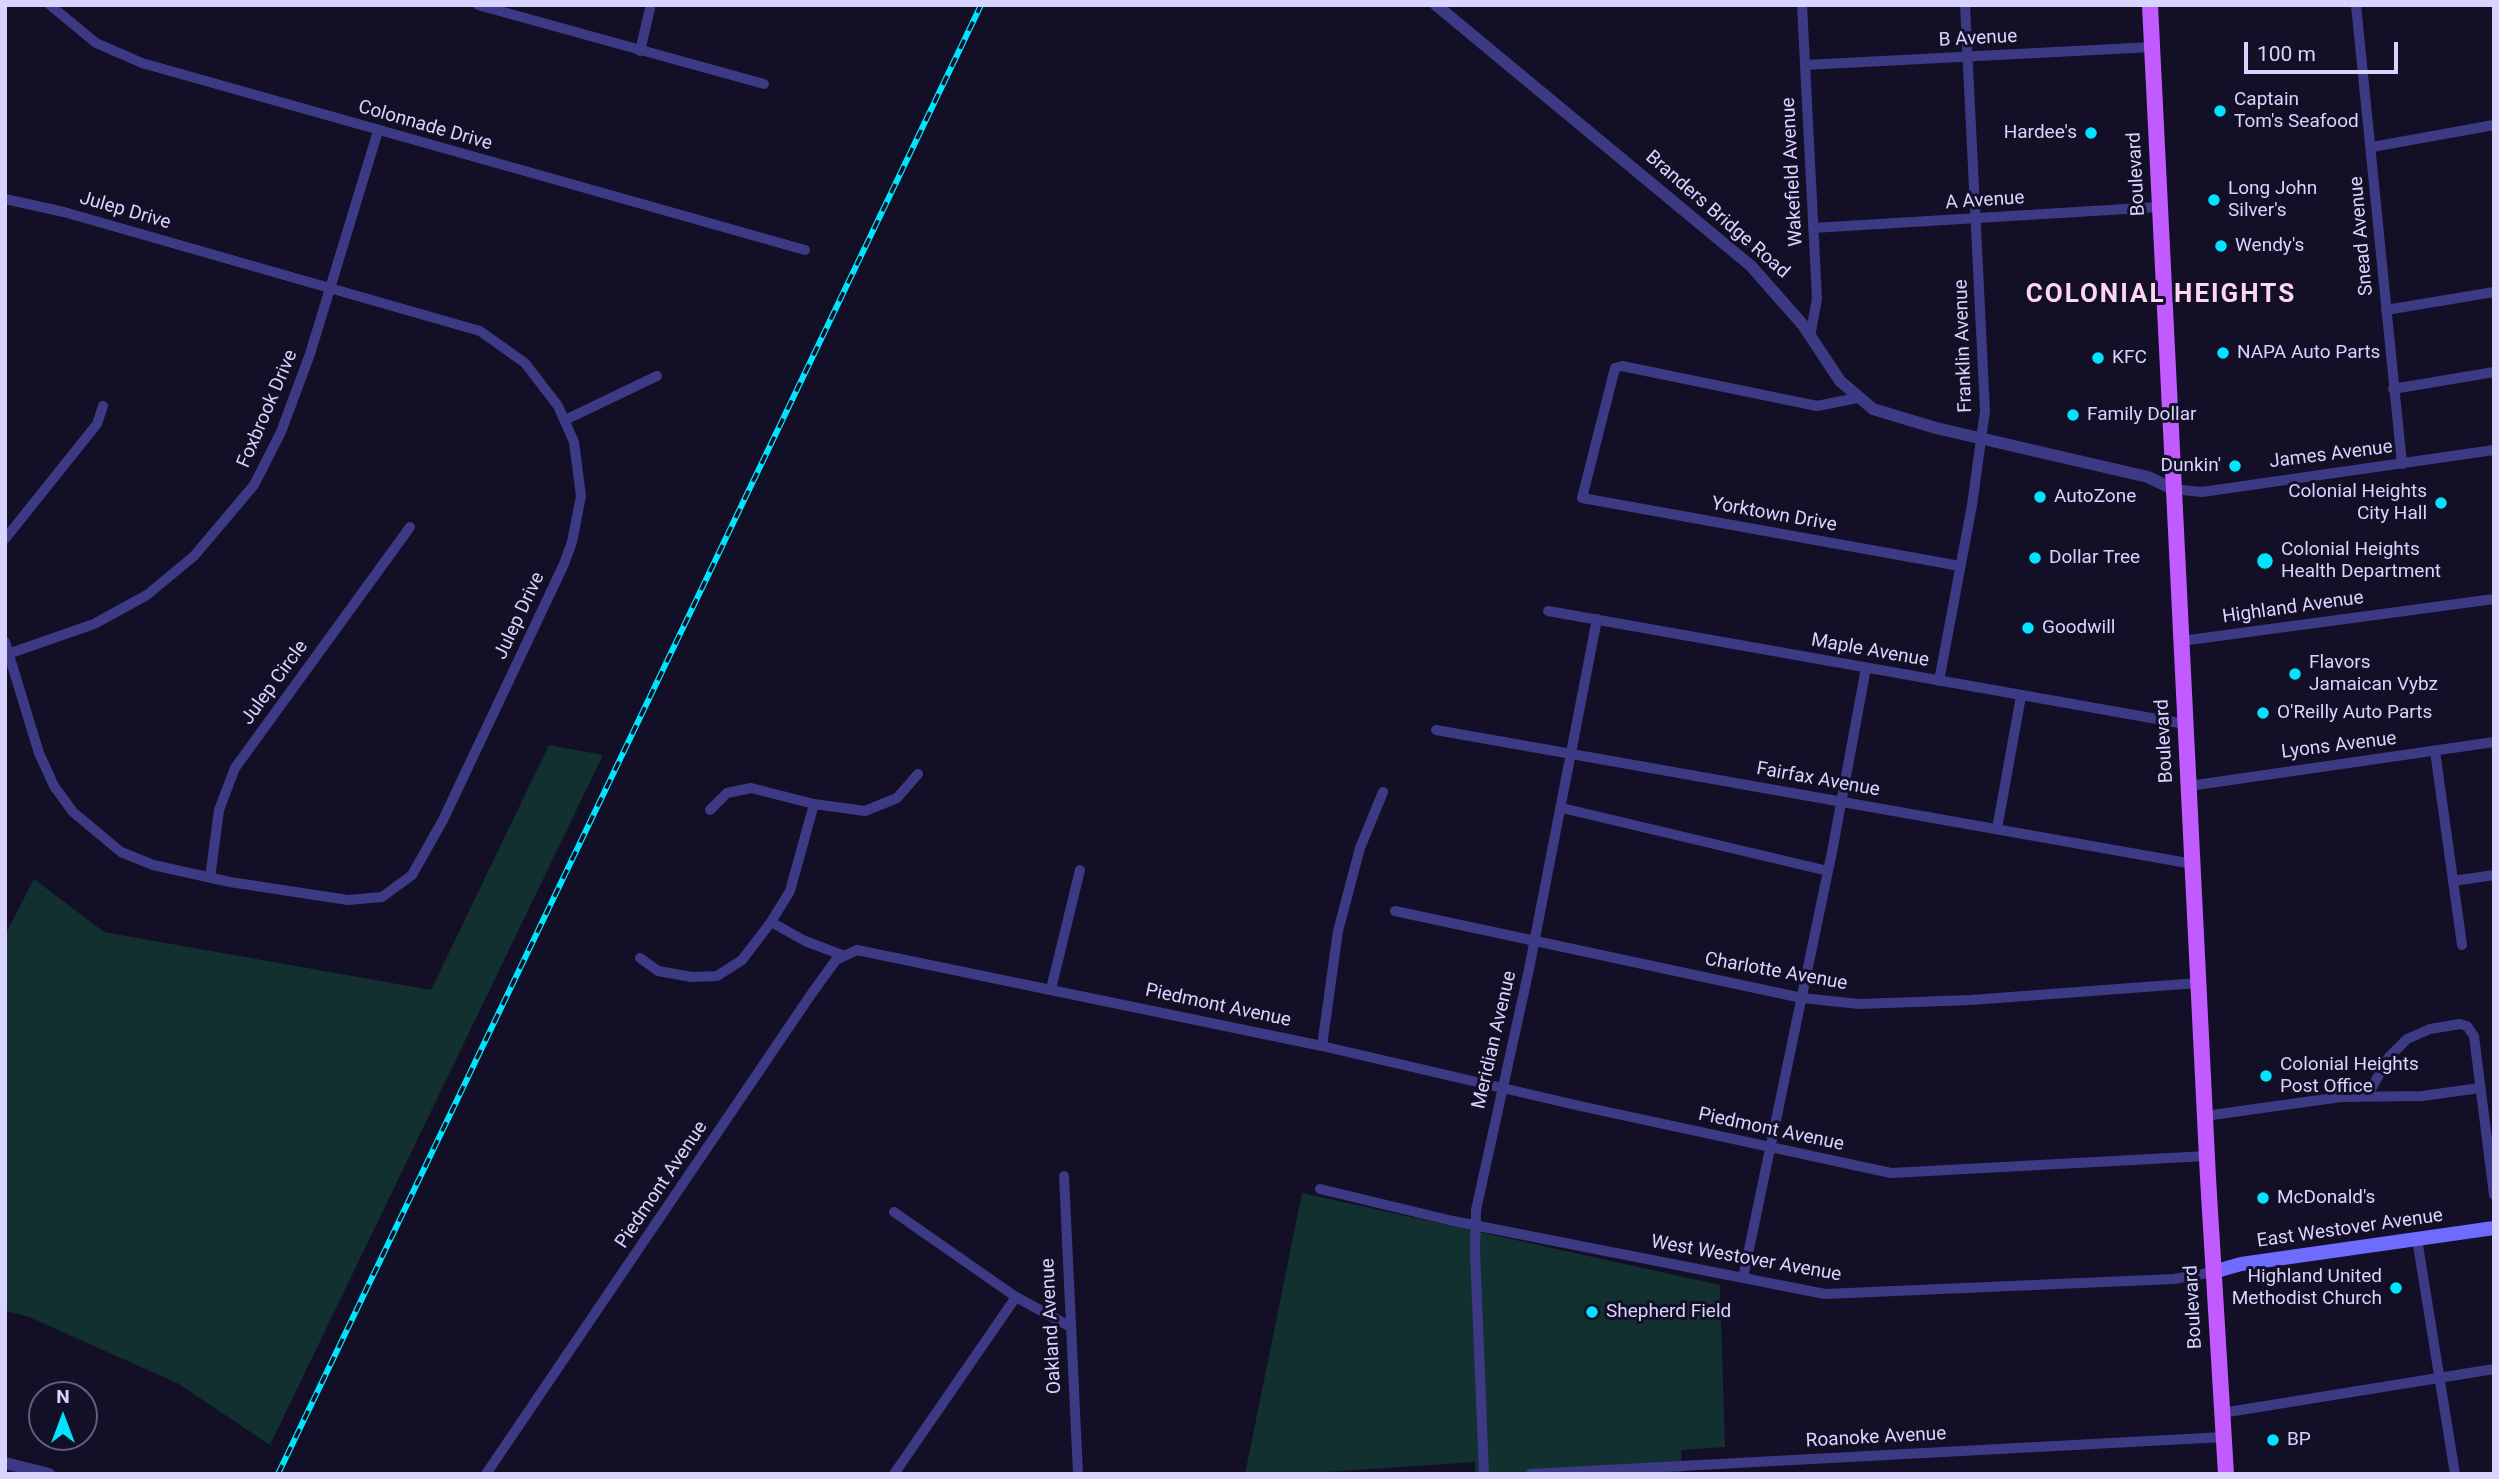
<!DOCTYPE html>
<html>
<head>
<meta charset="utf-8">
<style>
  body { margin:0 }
  #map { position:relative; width:2499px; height:1479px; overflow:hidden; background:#130f26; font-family:Roboto,sans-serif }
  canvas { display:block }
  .frame { position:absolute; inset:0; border:7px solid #d9d4ff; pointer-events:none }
  .north { position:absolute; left:28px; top:1381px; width:70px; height:70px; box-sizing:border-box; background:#130f26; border:2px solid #625e7d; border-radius:50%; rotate:0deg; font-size:19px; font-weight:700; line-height:28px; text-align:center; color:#d9d4ff }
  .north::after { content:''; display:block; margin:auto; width:24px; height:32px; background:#00e5ff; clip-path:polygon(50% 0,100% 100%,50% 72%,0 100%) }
  .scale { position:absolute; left:2244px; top:42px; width:154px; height:32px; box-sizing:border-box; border:4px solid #d9d4ff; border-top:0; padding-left:9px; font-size:21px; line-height:24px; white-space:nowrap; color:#d9d4ff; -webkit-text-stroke:5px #130f26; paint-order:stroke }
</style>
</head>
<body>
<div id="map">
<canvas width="2499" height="1479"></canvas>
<div class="frame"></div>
<div class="north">N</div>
<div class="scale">100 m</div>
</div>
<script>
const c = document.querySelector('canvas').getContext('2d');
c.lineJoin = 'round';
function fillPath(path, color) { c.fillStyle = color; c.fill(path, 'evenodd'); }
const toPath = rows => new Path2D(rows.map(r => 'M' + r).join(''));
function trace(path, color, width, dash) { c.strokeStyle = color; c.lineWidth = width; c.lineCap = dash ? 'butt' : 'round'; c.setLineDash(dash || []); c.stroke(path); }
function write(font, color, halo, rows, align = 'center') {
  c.font = font + ' Roboto,sans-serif'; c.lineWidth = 6; c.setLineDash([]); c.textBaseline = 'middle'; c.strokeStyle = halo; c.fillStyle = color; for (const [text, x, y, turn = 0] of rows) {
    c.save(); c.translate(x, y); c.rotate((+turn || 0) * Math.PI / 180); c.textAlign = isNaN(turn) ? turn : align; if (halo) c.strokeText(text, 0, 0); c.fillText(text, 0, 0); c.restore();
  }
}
fillPath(toPath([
  [549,745,603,755,270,1445,179,1384,27,1316,5,1311,5,935,34,879,104,932,431,990],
  [1302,1193,1720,1285,1725,1447,1681,1450,1682,1474,1475,1474,1475,1462,1297,1474,1245,1474]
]), '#12302f');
trace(toPath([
  [50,5,96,43,142,63,805,250],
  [478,5,764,84],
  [1802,5,1817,299,1810,336],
  [2356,5,2402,464],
  [640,51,650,8],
  [1805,65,2152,47],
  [2372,147,2494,125],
  [5,199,64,212,480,331,525,363,558,406,574,442,581,496,572,542,564,564,443,820,412,875,382,897,348,900,230,882,153,865,121,852,73,812,54,786,39,753,5,642],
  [1813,228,2159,207],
  [2386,310,2494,292],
  [2393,389,2494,372],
  [1857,398,1817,406,1622,366,1615,368,1582,498,1960,566],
  [565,420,657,376],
  [2173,489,2202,492,2494,450],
  [5,539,97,424,103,406],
  [1548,611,2185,724],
  [2181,641,2494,599],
  [5,655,94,624,147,595,194,556,254,485,281,432,310,354,378,131],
  [1939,681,1972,505,1985,411,1965,5],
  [1436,730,2193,864],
  [2435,751,2462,945],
  [2189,786,2494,742],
  [1562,808,1828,871],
  [710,810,727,793,751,788,814,804,865,811,897,798,918,774],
  [1997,829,2021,696],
  [210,878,219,810,235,768,410,527],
  [2453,881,2494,875],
  [1395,911,1802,998,1859,1004,1971,1000,2198,983],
  [771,922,805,941,842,955],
  [640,958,658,971,692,977,717,976,742,960,771,922,790,891,814,804],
  [1051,989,1080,870],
  [1322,1046,1338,931,1360,848,1383,792],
  [2367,1096,2389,1057,2407,1039,2430,1029,2460,1024,2467,1026,2474,1036,2494,1195],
  [2205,1116,2341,1097,2422,1096,2480,1088],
  [1064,1176,1078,1474],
  [1320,1189,1453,1221,1825,1294,2174,1279,2213,1272],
  [894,1212,1016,1297,1069,1326],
  [2417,1239,2455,1474],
  [1743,1278,1832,852,1866,668],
  [2222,1413,2494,1369],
  [486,1474,812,993,836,960,857,950,1322,1046,1580,1106,1891,1173,2207,1156],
  [894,1474,1016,1297],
  [1484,1474,1475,1252,1476,1210,1529,969,1597,619],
  [1531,1474,2224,1437]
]), '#3d3a85', 10);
trace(toPath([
  [1436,5,1751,266,1803,325,1840,381,1873,409,1936,428,2148,477,2173,489],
  [5,1463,49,1474]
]), '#3d3a85', 12);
trace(toPath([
  [2213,1272,2241,1264,2494,1228]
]), '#6f6bff', 14);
trace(toPath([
  [2150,5,2208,1178,2226,1474]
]), '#c25bff', 16);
const rail = toPath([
  [278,1474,981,5]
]);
trace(rail, '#00e5ff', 6);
trace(rail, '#130f26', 3.5, [10]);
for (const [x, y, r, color] of [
  [2220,111,7,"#00e5ff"],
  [2091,133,7,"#00e5ff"],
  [2214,200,7,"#00e5ff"],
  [2221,246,7,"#00e5ff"],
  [2223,353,7,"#00e5ff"],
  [2098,358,7,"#00e5ff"],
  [2073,415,7,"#00e5ff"],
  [2235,466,7,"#00e5ff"],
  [2040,497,7,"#00e5ff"],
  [2441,503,7,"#00e5ff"],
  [2035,558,7,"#00e5ff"],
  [2265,561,9,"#00e5ff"],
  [2028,628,7,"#00e5ff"],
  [2295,674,7,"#00e5ff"],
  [2263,713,7,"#00e5ff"],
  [2266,1076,7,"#00e5ff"],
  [2263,1198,7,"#00e5ff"],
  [2396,1288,7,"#00e5ff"],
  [1592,1312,7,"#00e5ff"],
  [2273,1440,7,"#00e5ff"]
]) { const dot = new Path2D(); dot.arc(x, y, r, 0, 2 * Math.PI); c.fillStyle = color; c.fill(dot); trace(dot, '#130f26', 2.5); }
write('19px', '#d9d4ff', '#130f26', [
  ["B Avenue",1978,39,-3],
  ["Colonnade Drive",425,126,16],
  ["Wakefield Avenue",1793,172,-93],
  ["Boulevard",2137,174,-93],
  ["A Avenue",1985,201,-4],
  ["Julep Drive",125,211,16],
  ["Branders Bridge Road",1717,215,41],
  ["Snead Avenue",2362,236,-95],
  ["Franklin Avenue",1964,346,-92],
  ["Foxbrook Drive",268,409,-67],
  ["James Avenue",2331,455,-7],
  ["Yorktown Drive",1774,515,10],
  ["Highland Avenue",2293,608,-8],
  ["Julep Drive",520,616,-65],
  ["Maple Avenue",1870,651,10],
  ["Julep Circle",275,683,-54],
  ["Boulevard",2165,741,-93],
  ["Lyons Avenue",2339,746,-7],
  ["Fairfax Avenue",1818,780,10],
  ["Charlotte Avenue",1776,972,10],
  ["Piedmont Avenue",1218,1006,12],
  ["Meridian Avenue",1495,1040,-77],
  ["Piedmont Avenue",1771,1130,12],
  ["Piedmont Avenue",662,1185,-56],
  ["East Westover Avenue",2350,1229,-8],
  ["West Westover Avenue",1746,1259,10],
  ["Boulevard",2194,1307,-93],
  ["Oakland Avenue",1052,1326,-93],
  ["Roanoke Avenue",1876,1438,-3]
]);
write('19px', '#d9d4ff', '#130f26', [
  ["Captain",2234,100],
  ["Tom's Seafood",2234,122],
  ["Hardee's",2077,133,"right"],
  ["Long John",2228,189],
  ["Silver's",2228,211],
  ["Wendy's",2235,246],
  ["NAPA Auto Parts",2237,353],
  ["KFC",2112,358],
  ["Family Dollar",2087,415],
  ["Dunkin'",2221,466,"right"],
  ["Colonial Heights",2427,492,"right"],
  ["City Hall",2427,514,"right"],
  ["AutoZone",2054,497],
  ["Colonial Heights",2281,550],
  ["Health Department",2281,572],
  ["Dollar Tree",2049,558],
  ["Goodwill",2042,628],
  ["Flavors",2309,663],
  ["Jamaican Vybz",2309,685],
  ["O'Reilly Auto Parts",2277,713],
  ["Colonial Heights",2280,1065],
  ["Post Office",2280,1087],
  ["McDonald's",2277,1198],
  ["Highland United",2382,1277,"right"],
  ["Methodist Church",2382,1299,"right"],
  ["Shepherd Field",1606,1312],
  ["BP",2287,1440]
], 'left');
c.letterSpacing = '2px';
write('bold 26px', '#ffd6f0', '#130f26', [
  ["COLONIAL HEIGHTS",2161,295]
]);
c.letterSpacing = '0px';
</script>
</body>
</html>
